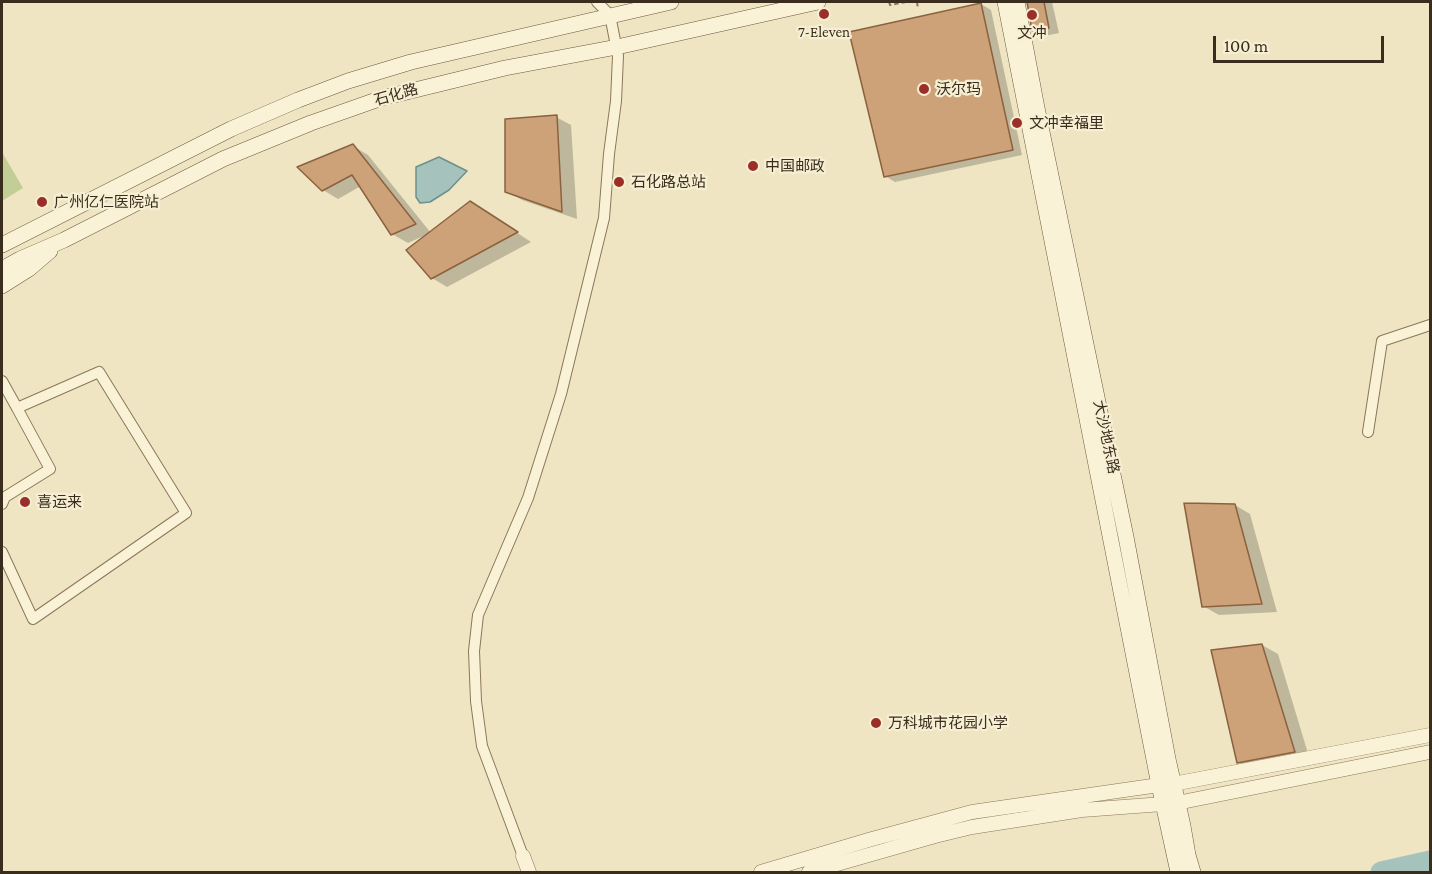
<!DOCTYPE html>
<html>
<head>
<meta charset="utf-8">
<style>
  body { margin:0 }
  #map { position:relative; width:1432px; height:874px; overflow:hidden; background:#efe5c3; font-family:"Crimson Pro",serif }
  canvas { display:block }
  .frame { position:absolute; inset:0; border:3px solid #3a2d1e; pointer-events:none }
  .scale { position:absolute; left:1213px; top:36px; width:171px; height:27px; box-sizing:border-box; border:3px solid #3a2d1e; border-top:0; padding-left:8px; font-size:18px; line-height:21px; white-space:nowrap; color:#3a2d1e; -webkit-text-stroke:4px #f6efd3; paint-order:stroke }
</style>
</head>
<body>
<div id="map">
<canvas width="1432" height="874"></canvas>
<div class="frame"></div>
<div class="scale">100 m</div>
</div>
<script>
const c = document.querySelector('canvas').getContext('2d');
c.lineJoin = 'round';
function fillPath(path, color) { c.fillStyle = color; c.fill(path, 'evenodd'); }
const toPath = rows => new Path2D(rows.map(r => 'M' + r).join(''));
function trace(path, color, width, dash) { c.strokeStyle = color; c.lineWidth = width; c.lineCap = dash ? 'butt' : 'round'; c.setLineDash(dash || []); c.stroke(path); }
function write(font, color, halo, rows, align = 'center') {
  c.font = font + ' "Crimson Pro","Noto Sans SC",serif'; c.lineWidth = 4.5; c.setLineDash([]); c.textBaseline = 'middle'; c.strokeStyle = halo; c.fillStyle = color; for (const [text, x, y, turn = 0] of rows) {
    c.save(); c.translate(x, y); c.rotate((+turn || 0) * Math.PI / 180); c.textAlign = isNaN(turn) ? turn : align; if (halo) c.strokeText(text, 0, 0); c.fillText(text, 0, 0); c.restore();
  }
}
fillPath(toPath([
  [2,152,23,188,2,201]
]), '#c3ce97');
const water = toPath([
  [439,157,467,171,449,190,430,202,420,203,416,197,416,167,439,157]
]);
fillPath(water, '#a6c2bc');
trace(water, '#6c918a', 1.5);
fillPath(toPath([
  [1027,2,1052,2,1059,33,1044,36,1034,30],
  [981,4,991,10,1022,155,895,182,885,176],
  [556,117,571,125,577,219,522,200,506,191],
  [353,146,368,155,431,233,486,212,531,242,447,287,432,278,428,234,408,243,392,234,361,186,338,199,323,190],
  [1235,505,1250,514,1277,612,1219,615,1203,606],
  [1262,645,1278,654,1310,760,1253,771,1238,762]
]), '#0003');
trace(toPath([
  [1381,872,1430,861]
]), '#a6c2bc', 21);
const building = toPath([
  [1027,2,1044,2,1049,28,1032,31,1027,2],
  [981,3,1013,150,884,177,849,32,981,3],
  [557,115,562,212,505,192,505,119,557,115],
  [353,144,416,224,391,235,352,175,322,191,297,167,353,144],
  [470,201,518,232,431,279,406,250,470,201],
  [1184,503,1235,504,1262,604,1202,607,1184,503],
  [1262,644,1295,752,1237,763,1211,650,1262,644]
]);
fillPath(building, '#cea278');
trace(building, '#8a623f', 1.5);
const minor = toPath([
  [2,381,17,408,99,372,186,513,33,619,2,552],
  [1368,432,1382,341,1430,325],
  [2,504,5,497,50,469,17,408],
  [523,856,482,746,476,701,474,651,478,615,528,498,561,394,604,218,609,154,616,101,618,56,610,15,597,2]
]);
const tertiary = toPath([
  [523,856,529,872],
  [761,872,872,839,972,812,1159,785,1173,784,1430,735],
  [809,872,935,836,972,827,1082,810,1177,803,1430,752]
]);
const secondary = toPath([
  [1005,2,1159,785,1178,872],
  [1017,2,1037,108,1126,537,1168,759,1183,826,1188,855,1193,872],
  [2,245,231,129,298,100,348,81,411,62,671,2],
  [2,269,20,259,64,240,223,159,311,123,382,98,505,68,617,47,818,2],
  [2,286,29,269,50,251]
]);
trace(minor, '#8a7759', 12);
trace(tertiary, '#8a7759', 15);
trace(secondary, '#6c583d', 16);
trace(toPath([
  [889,2,890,5,906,2],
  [917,2,918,9]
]), '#8a7759', 2, [4.5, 3]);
trace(minor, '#faf2d7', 10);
trace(tertiary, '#faf2d7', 14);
trace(secondary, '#faf2d7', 15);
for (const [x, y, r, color] of [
  [824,14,6,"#9b2f28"],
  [1032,15,6,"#9b2f28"],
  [924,89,6,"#9b2f28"],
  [1017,123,6,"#9b2f28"],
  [753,166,6,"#9b2f28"],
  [619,182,6,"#9b2f28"],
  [42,202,6,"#9b2f28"],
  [25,502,6,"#9b2f28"],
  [876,723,6,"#9b2f28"]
]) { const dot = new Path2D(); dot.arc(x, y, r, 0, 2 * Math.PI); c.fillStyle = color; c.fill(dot); trace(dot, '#f6efd3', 2); }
write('15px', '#3a2d1e', '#f6efd3', [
  ["7-Eleven",824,32,"center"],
  ["文冲",1032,33,"center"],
  ["沃尔玛",936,89],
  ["文冲幸福里",1029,123],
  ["中国邮政",765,166],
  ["石化路总站",631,182],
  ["广州亿仁医院站",54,202],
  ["喜运来",37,502],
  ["万科城市花园小学",888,723]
], 'left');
write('15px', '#3a2d1e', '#f6efd3', [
  ["石化路",396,95,-16],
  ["大沙地东路",1106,437,78]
]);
</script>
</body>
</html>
